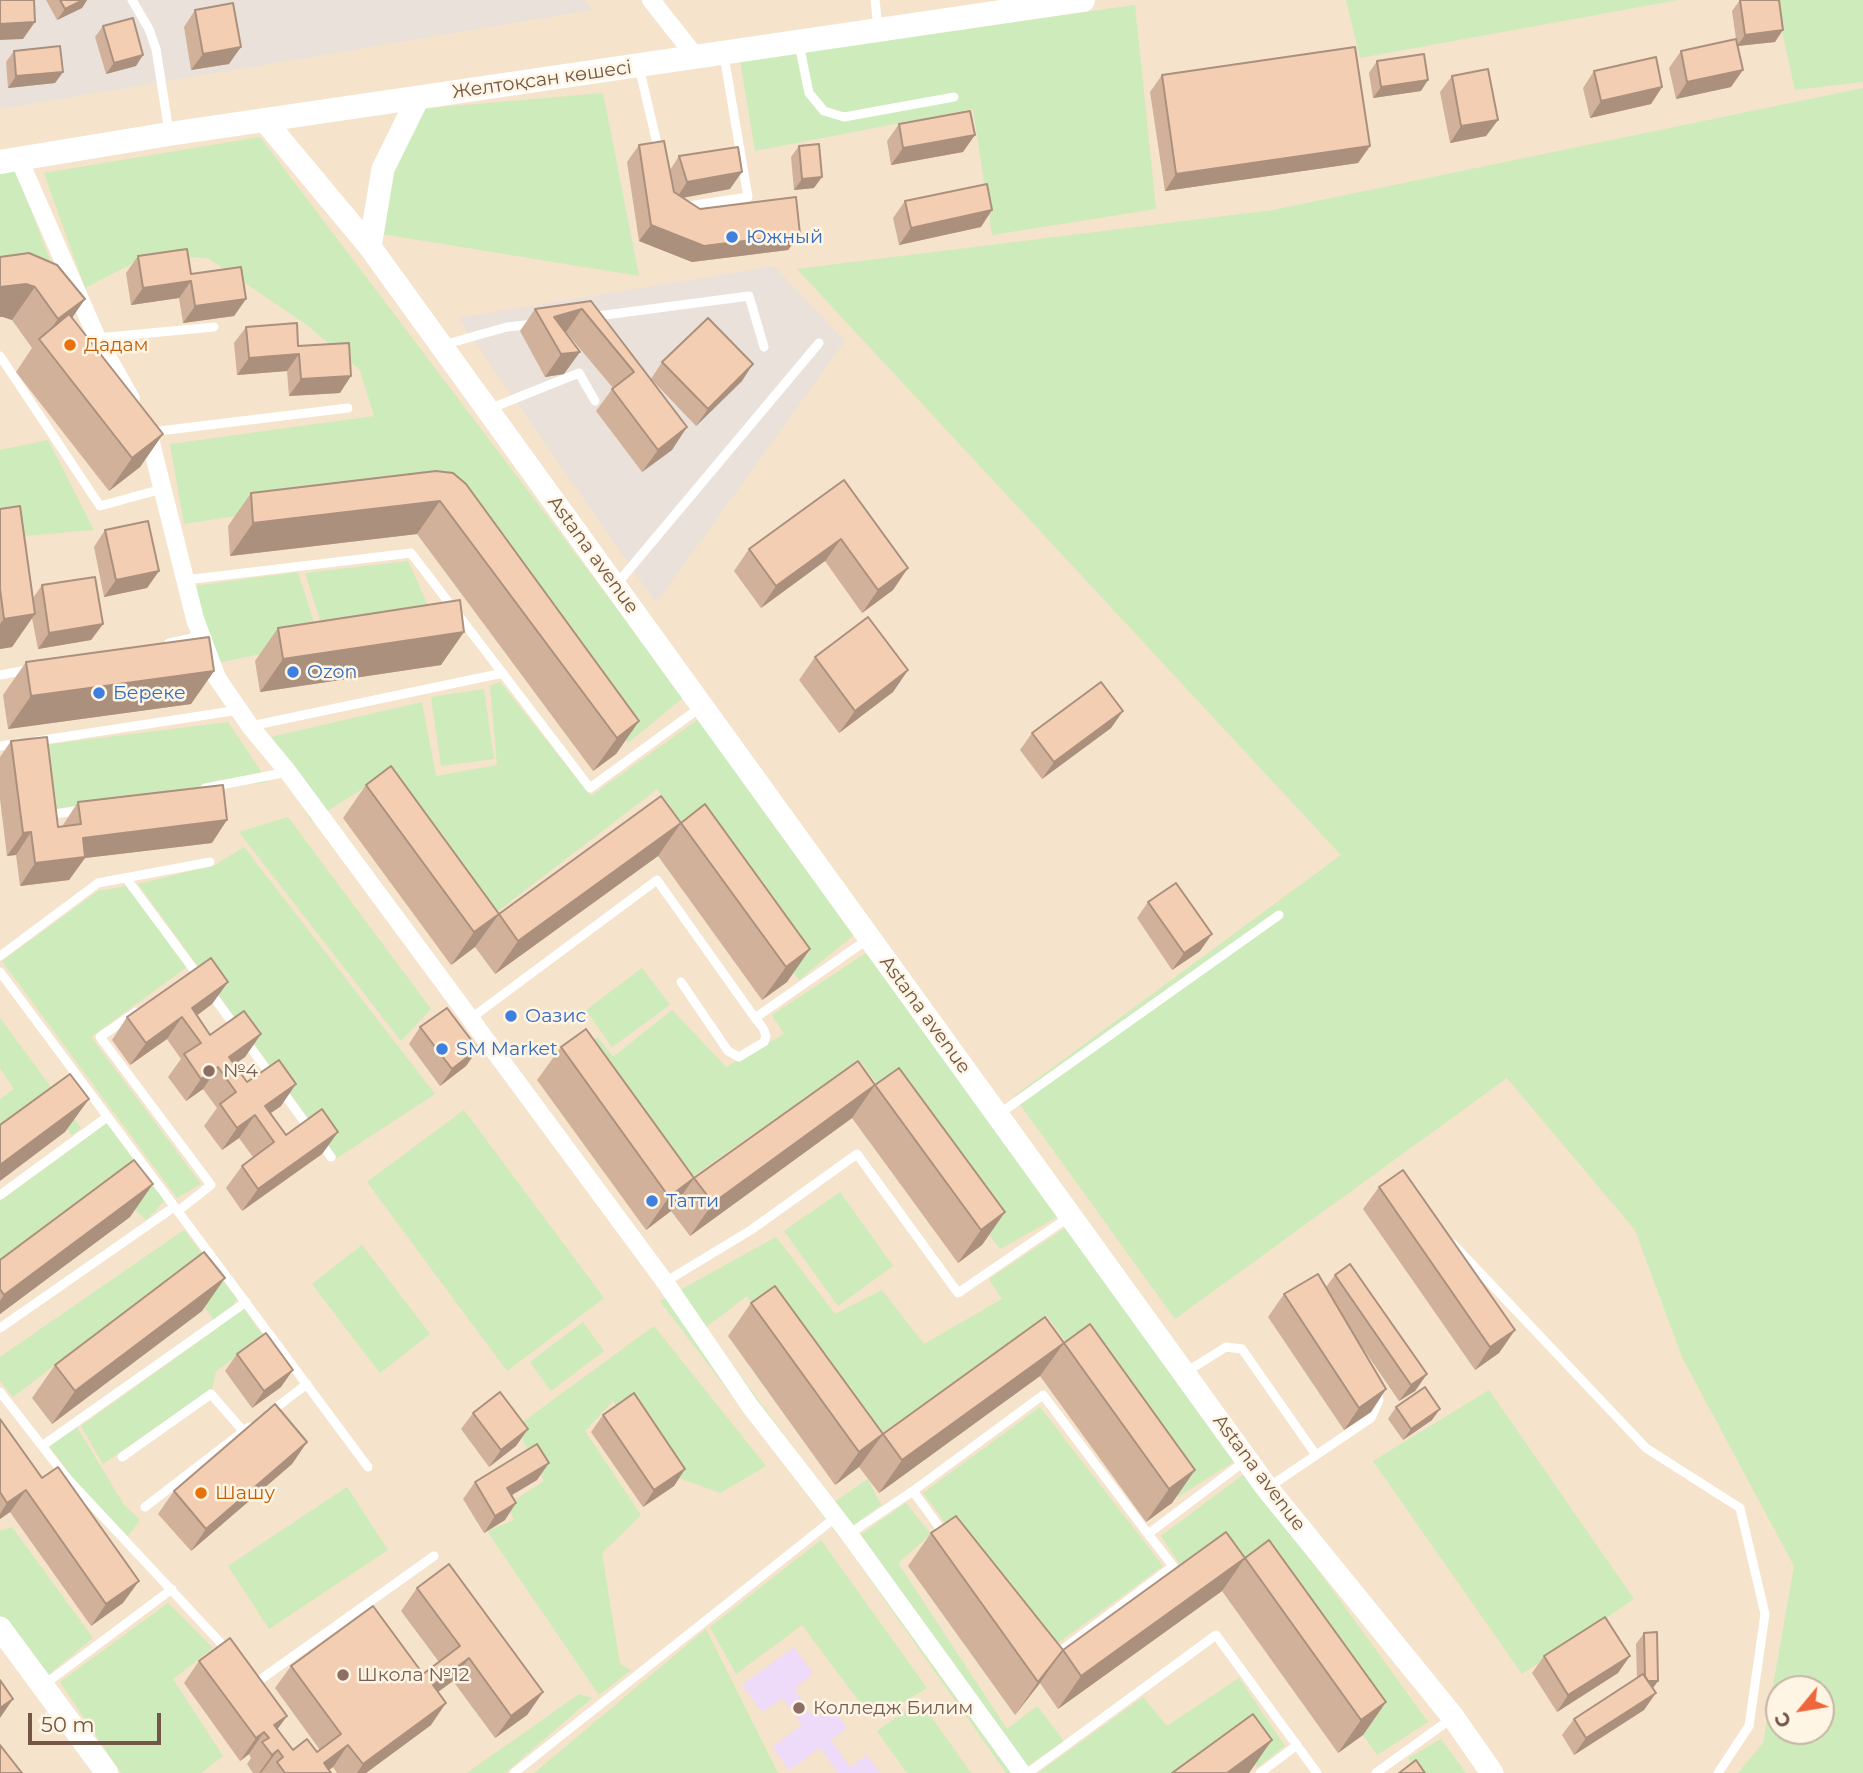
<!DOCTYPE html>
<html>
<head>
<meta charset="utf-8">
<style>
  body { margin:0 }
  #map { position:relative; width:1863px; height:1773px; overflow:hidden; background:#fdf1dd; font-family:Montserrat,sans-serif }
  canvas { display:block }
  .north { position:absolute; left:1765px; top:1675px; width:70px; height:70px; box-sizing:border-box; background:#fff5e4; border:2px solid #c7b5a4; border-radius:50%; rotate:240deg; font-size:19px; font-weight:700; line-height:28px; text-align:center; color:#735645 }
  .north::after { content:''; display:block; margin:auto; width:24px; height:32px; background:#ef663a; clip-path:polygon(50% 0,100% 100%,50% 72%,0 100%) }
  .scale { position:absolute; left:28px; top:1713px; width:133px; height:32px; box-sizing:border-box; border:4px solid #735645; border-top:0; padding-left:9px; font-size:21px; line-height:24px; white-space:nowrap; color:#735645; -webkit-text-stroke:5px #fff5e4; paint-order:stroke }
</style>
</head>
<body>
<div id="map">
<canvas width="1863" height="1773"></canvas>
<div class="north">С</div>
<div class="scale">50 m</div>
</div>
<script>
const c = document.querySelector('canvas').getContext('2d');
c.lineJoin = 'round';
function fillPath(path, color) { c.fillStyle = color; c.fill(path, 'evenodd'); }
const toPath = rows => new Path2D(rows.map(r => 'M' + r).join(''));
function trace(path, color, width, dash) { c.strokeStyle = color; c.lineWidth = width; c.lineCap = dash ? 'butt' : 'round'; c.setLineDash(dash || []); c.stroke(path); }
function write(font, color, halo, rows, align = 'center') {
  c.font = font + ' Montserrat,sans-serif'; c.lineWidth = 5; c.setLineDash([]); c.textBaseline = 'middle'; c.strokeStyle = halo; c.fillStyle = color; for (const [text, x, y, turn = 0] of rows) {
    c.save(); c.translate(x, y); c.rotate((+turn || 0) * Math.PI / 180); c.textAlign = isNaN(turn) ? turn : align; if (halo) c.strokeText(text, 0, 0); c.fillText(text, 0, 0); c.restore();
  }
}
fillPath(toPath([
  [0,0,1863,0,1863,1773,0,1773],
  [1779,1689,1821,1689,1821,1731,1779,1731]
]), '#f5e3cb');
fillPath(toPath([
  [0,0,584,0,592,10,0,109],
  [774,266,845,341,656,603,458,318]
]), '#eae2da');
fillPath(toPath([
  [794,1647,813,1674,794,1689,813,1716,830,1704,847,1728,831,1740,850,1767,867,1755,880,1773,838,1773,820,1748,789,1770,772,1747,802,1725,783,1698,762,1712,742,1685]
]), '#eedaf9');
fillPath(toPath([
  [1346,0,1678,0,1360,58],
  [1775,0,1863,0,1863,82,1795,90],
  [1135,5,1156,209,992,235,973,109,755,151,740,60],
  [1863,88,1863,1773,1738,1773,1763,1743,1794,1566,1682,1357,1635,1230,1507,1078,1175,1319,1014,1096,1341,855,797,269,1273,210],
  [1779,1689,1821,1689,1821,1731,1779,1731],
  [603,93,639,276,382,234,390,170,419,109],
  [260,137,684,697,628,743,434,485,184,524,170,444,374,416,360,370,307,325,208,258,149,255,85,288,44,173],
  [15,169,60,286,0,277,0,171],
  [48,440,94,530,0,538,0,450],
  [408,561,433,617,325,635,305,573],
  [298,572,320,642,217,663,194,586],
  [500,682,591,796,700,718,856,933,799,980,657,789,476,928,369,785,311,821,262,739,422,702,436,776,497,765,490,686],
  [484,689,494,759,441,766,431,697],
  [228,722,268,782,56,809,44,745],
  [288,817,431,1009,401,1041,239,832],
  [244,847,435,1094,337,1158,138,884,215,865],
  [127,886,187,967,91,1037,201,1184,177,1198,2,961,98,891],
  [869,951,1061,1215,1000,1249,859,1060,672,1191,573,1054,598,1037,613,1057,672,1010,726,1067,784,1034,772,1015],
  [642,968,670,1005,612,1047,586,1010],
  [0,1018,81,1128,72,1135,45,1100,0,1135,0,1099,14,1089,0,1068],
  [464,1110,604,1298,507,1371,367,1182],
  [107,1123,165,1200,146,1220,106,1182,0,1265,0,1201],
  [840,1192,893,1266,838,1306,784,1231],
  [1068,1226,1238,1459,1178,1497,1047,1316,860,1449,747,1296,705,1328,834,1502,868,1479,881,1505,838,1536,660,1301,776,1237,835,1314,882,1290,924,1344,1002,1299,989,1279],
  [184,1230,237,1299,220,1325,244,1309,264,1337,216,1371,212,1389,103,1464,81,1426,219,1327,178,1271,13,1397,0,1381,0,1357],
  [362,1245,430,1334,380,1373,312,1284],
  [583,1322,604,1351,551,1391,530,1362],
  [654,1326,766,1466,720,1493,679,1478,613,1401,585,1431,641,1515,602,1553,620,1664,631,1670,599,1695,487,1531,514,1520,507,1505,544,1481,516,1427],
  [1489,1390,1634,1599,1522,1674,1373,1461],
  [1040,1407,1163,1566,1043,1654,923,1493],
  [77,1427,124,1505,140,1520,128,1536,83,1492,49,1446],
  [1247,1472,1428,1722,1377,1755,1243,1564,1183,1569,1161,1536],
  [347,1487,388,1550,269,1629,228,1566],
  [906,1503,931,1534,898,1563,1007,1729,1037,1706,1064,1741,1017,1773,1006,1773,846,1545],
  [12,1527,93,1638,43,1679,0,1621,0,1531],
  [821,1540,927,1688,873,1720,802,1625,736,1674,710,1627],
  [168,1603,213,1648,173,1679,223,1756,201,1773,121,1773,60,1682],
  [706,1629,778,1773,534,1773],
  [1239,1678,1285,1746,1257,1768,1232,1737,1180,1773,1038,1773,1143,1697,1167,1726],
  [579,1694,592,1698,505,1773,467,1773],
  [920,1701,971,1773,907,1773,877,1731],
  [1441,1739,1466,1773,1419,1773,1408,1758]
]), '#ceebbb');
trace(toPath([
  [132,0,149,29,156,49,169,132],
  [875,0,878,28],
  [799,44,809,93,824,111,844,117,954,97],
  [639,67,659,152],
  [682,207,748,197,724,56],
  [590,317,749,296,764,347],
  [97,338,214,327],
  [443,345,507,327,535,324],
  [0,356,100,506,162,489],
  [489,409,579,373,595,401],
  [151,432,348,408],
  [185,580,411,553,590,788,701,707],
  [616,585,819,343],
  [169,643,202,636],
  [0,675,31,669],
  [251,726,503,673],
  [37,741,239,710],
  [0,746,19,743],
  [205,788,288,772],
  [48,815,81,810],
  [126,878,200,978],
  [0,956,98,883,210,862],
  [0,972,368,1467],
  [681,982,728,1051,739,1057,764,1042,766,1036,763,1028,755,1018],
  [210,992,237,1029],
  [136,1012,100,1037,211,1185,178,1211],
  [470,1019,657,880,755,1018,868,939],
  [245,1040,272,1077],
  [280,1088,311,1131],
  [999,1114,1279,915],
  [320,1142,331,1157],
  [0,1195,107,1117],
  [1453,1244,1646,1448,1740,1508,1765,1614,1749,1726,1718,1773],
  [665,1282,751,1230,857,1154,958,1293,1069,1217],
  [0,1328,174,1207],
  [1186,1372,1226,1347,1242,1349,1316,1455],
  [0,1392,67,1478,230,1653],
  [269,1413,307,1384],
  [42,1446,246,1302],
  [122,1457,211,1394,244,1432],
  [1269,1487,1371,1418,1379,1400,1377,1390],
  [913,1491,1043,1395,1148,1534],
  [145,1507,249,1427],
  [849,1534,913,1491,945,1535],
  [1054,1656,1173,1566,1148,1534,1245,1461],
  [254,1679,257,1682,434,1556],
  [45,1684,172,1589],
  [514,1773,836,1517],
  [1028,1773,1216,1635,1317,1773],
  [1260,1773,1297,1745],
  [1376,1773,1452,1718]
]), '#fff', 9);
trace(toPath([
  [651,0,696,57],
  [19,159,97,338,131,399],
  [147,427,195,619,217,678,250,726,288,772,665,1282,750,1406,849,1534,1022,1773]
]), '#fff', 18);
trace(toPath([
  [265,121,370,247,1267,1488,1453,1717,1492,1773],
  [370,247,383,169,418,98],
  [0,1628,107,1773]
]), '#fff', 23);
trace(toPath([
  [0,162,169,134,1083,0]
]), '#fff', 24);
fillPath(toPath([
  [46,0,87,0,82,8,57,20],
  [1740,0,1779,0,1775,42,1738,46,1731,87,1676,99,1669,68,1681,51,1736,39,1732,11],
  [195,10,229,64,191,70,184,27],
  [103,26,136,66,106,74,95,37],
  [14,51,63,72,55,83,8,88,6,62],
  [1377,61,1421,91,1373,98,1369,73],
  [1594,71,1662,87,1651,104,1590,118,1583,88],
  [1162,75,1370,146,1358,163,1165,191,1150,92],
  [1452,76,1498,120,1486,136,1450,143,1440,92],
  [899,124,963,152,891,165,887,141],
  [639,145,670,170,679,156,730,189,682,198,700,209,800,234,788,250,692,262,639,241,627,162],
  [799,146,814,188,794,190,791,157],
  [905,201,981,227,899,245,893,218],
  [138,256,191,274,246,299,234,316,183,323,179,298,131,305,126,273],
  [0,257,85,299,72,318,163,434,140,467,109,491,16,372,32,348,12,320,3,317],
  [591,301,651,379,662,362,742,381,696,426,653,381,672,450,642,472,596,411,613,388,566,332,565,332,564,374,545,377,520,331,535,309],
  [246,327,298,346,340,393,289,396,287,371,237,375,234,343],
  [844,480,893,590,862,613,825,561,761,608,734,571,749,549],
  [466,484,639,721,616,754,593,771,417,534,230,556,228,526,251,493],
  [0,509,33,598,42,585,103,624,91,640,38,649,32,618,12,647,0,649],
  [105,530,159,571,147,588,104,597,94,547],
  [278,628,441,665,260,692,255,661],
  [815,657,908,670,893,692,839,733,799,680],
  [26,662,214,671,191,704,8,729,3,695],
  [1123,711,1111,728,1042,779,1020,750,1032,733],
  [11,741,58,827,63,826,63,825,78,802,212,843,85,858,69,880,20,886,16,855,7,856,0,799,0,757],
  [366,785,499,914,681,823,810,949,787,982,762,1000,658,856,495,974,475,947,451,965,343,818],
  [1148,902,1200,951,1172,970,1137,918],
  [228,982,212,1004,197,1015,210,1035,261,1034,245,1057,234,1064,247,1082,281,1106,271,1113,286,1135,338,1132,322,1154,242,1211,226,1188,242,1166,253,1157,239,1138,222,1150,204,1126,217,1108,203,1089,186,1101,168,1077,181,1059,167,1039,130,1065,112,1040,127,1017],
  [420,1027,478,1049,466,1066,440,1086,409,1044],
  [561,1047,694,1178,875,1085,1005,1212,982,1245,958,1263,852,1118,690,1236,671,1211,646,1230,537,1080],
  [1379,1187,1515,1330,1499,1353,1475,1370,1363,1209],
  [130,1217,0,1314,0,1260],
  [1335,1275,1427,1374,1415,1391,1399,1401,1360,1344,1386,1389,1371,1412,1344,1430,1268,1317,1284,1294,1326,1287],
  [751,1303,883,1434,859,1467,835,1485,728,1336],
  [202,1311,52,1424,32,1398,55,1365],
  [1064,1343,1195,1470,1172,1503,1146,1522,1040,1376,879,1493,859,1467,883,1434],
  [237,1354,281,1387,252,1408,225,1371],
  [1396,1407,1432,1420,1403,1440,1388,1419],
  [473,1413,516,1446,489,1467,461,1429],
  [603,1415,685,1469,674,1486,643,1507,591,1432],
  [0,1419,123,1603,91,1626,10,1512,0,1519],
  [307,1442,292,1464,191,1551,158,1514,174,1491],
  [537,1480,512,1495,505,1520,484,1533,463,1499,475,1482],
  [931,1533,1063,1650,1245,1558,1386,1702,1363,1735,1338,1753,1222,1591,1058,1709,1040,1683,1015,1715,908,1566],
  [417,1588,543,1692,527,1715,495,1738,453,1681,438,1692,431,1725,366,1773,337,1773,333,1767,329,1770,331,1773,253,1773,247,1764,251,1758,249,1754,240,1761,184,1683,199,1661,287,1716,277,1729,293,1750,317,1752,320,1750,275,1688,291,1666,423,1674,439,1662,401,1611],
  [1644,1633,1658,1681,1653,1688,1644,1710,1574,1755,1562,1735,1574,1719,1637,1678,1636,1644],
  [1544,1656,1618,1673,1557,1712,1532,1673]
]), '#d2b19a');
fillPath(toPath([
  [83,0,87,0,82,8,57,20,65,9],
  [35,22,23,39,0,40,0,24],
  [1783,30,1775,42,1737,46,1745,35],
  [241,47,229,64,191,70,203,54],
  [143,55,136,66,106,74,114,63],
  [1743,70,1731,87,1676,99,1687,82],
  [63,72,55,83,8,88,16,76],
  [1428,80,1421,91,1373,98,1381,87],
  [1662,87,1651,104,1590,118,1601,101],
  [1498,120,1486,136,1450,143,1461,126],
  [975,135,963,152,891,165,903,148],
  [1370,146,1358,163,1165,191,1176,174],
  [742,172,730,189,676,199,687,182],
  [822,177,814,188,794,190,802,179],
  [992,210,981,227,899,245,911,228],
  [651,225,800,234,788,250,692,262,639,241],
  [191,281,179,298,131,305,143,288],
  [26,284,35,287,12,320,3,317,0,317,0,287],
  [85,299,62,332,41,342,58,319],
  [246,299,234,316,183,323,195,306],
  [582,309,566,332,550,336,554,317],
  [580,352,564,374,545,377,561,354],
  [299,354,287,371,237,375,249,358],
  [753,364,742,381,696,426,708,409],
  [351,376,340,393,289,396,301,379],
  [687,427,672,450,642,472,658,450],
  [163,434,140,467,109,491,132,458],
  [440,501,417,534,230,556,253,523],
  [841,539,825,561,761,608,776,586],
  [908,568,893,590,862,613,878,590],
  [159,571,147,588,104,597,116,580],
  [35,614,12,647,0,649,0,624,4,619],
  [103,624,91,640,38,649,49,633],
  [464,632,441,665,260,692,283,659],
  [908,670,893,692,839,733,855,711],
  [214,671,191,704,8,729,31,696],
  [1123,711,1111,728,1042,779,1054,762],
  [639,721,616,754,593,771,617,738],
  [227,820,212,843,85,858,69,880,20,886,35,863,83,838],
  [681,823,658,856,495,974,518,941],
  [31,832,16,855,7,856,23,833],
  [499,914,475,947,451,965,474,932],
  [1212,934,1200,951,1172,970,1184,953],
  [810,949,787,982,762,1000,786,967],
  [228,982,212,1004,187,1023,192,1008],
  [182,1017,167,1039,130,1065,146,1043],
  [261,1034,245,1057,223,1073,229,1057],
  [478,1049,466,1066,440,1086,452,1069],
  [218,1067,203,1089,186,1101,201,1079],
  [296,1084,281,1106,259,1121,265,1106],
  [875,1085,852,1118,690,1236,713,1203],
  [89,1099,65,1132,0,1181,0,1165],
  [255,1115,239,1138,222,1150,237,1128],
  [338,1132,322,1154,242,1211,258,1189],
  [694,1178,671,1211,646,1230,669,1197],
  [153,1184,130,1217,0,1314,0,1301,4,1295],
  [1005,1212,982,1245,958,1263,981,1230],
  [225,1278,202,1311,52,1424,75,1391],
  [1515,1330,1499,1353,1475,1370,1490,1347],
  [1064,1343,1040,1376,879,1493,902,1460],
  [293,1370,281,1387,252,1408,264,1391],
  [1427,1374,1415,1391,1399,1401,1411,1385],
  [1386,1389,1371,1412,1344,1430,1359,1408],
  [1440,1409,1432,1420,1403,1440,1411,1429],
  [528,1429,516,1446,489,1467,501,1450],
  [883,1434,859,1467,835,1485,859,1452],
  [307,1442,292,1464,191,1551,206,1529],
  [549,1463,537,1480,495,1505,507,1488],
  [685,1469,674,1486,643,1507,654,1490],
  [1195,1470,1172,1503,1146,1522,1169,1489],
  [26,1490,10,1512,0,1519,0,1514,7,1503],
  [516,1503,505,1520,484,1533,495,1516],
  [1245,1558,1222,1591,1058,1709,1081,1676],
  [139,1581,123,1603,91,1626,106,1604],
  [1063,1650,1040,1683,1015,1715,1038,1682],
  [1630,1656,1618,1673,1557,1712,1568,1695],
  [469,1658,453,1681,417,1707,433,1685],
  [1645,1681,1658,1681,1650,1692],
  [543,1692,527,1715,495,1738,511,1716],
  [1656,1693,1644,1710,1574,1755,1586,1738],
  [13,1699,0,1718,0,1708],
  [1386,1702,1363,1735,1338,1753,1361,1720],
  [446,1703,431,1725,366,1773,357,1773,363,1764],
  [287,1716,271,1738,269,1738,274,1725],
  [264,1732,249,1754,240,1761,256,1738],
  [1272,1740,1249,1773,1227,1773],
  [348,1745,333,1767,325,1773,324,1763],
  [278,1750,262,1772,259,1773,272,1755]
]), '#ab907d');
const building = toPath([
  [0,0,34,0,35,22,0,24,0,0],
  [60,0,83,0,65,9,60,0],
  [1740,0,1779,0,1783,30,1745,35,1740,0],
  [233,3,241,47,203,54,195,10,233,3],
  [133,18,143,55,114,63,103,26,133,18],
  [1736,39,1743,70,1687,82,1681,51,1736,39],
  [60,46,63,72,16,76,14,51,60,46],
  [1355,47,1370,146,1176,174,1162,75,1355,47],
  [1424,54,1428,80,1381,87,1377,61,1424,54],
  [1656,57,1662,87,1601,101,1594,71,1656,57],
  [1488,69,1498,120,1461,126,1452,76,1488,69],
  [970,111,975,135,903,148,899,124,970,111],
  [664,141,674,192,700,209,796,197,800,234,704,246,651,225,639,145,664,141],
  [819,144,822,177,802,179,799,146,819,144],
  [738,147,742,172,687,182,679,156,738,147],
  [987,184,992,210,911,228,905,201,987,184],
  [187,249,191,274,241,267,246,299,195,306,191,281,143,288,138,256,187,249],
  [29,253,57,265,85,299,58,319,35,287,26,284,0,287,0,257,29,253],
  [591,301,687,427,658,450,612,389,634,372,582,309,554,317,580,352,561,354,535,309,591,301],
  [69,314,163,434,132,458,39,339,69,314],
  [708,318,753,364,708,409,662,362,708,318],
  [297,323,298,346,349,343,351,376,301,379,299,354,249,358,246,327,297,323],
  [436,471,453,473,466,484,639,721,617,738,440,501,253,523,251,493,436,471],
  [844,480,908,568,878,590,841,539,776,586,749,549,844,480],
  [20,506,35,614,4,619,0,589,0,509,20,506],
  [148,521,159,571,116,580,105,530,148,521],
  [95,577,103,624,49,633,42,585,95,577],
  [460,600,464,632,283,659,278,628,460,600],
  [868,617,908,670,855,711,815,657,868,617],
  [209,637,214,671,31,696,26,662,209,637],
  [1101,682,1123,711,1054,762,1032,733,1101,682],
  [47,737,58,827,81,824,78,802,223,785,227,820,83,838,85,857,35,863,31,832,23,833,11,741,47,737],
  [391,766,499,914,474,932,366,785,391,766],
  [661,796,681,823,518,941,499,914,661,796],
  [705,804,810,949,786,967,681,823,705,804],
  [1176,883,1212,934,1184,953,1148,902,1176,883],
  [211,958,228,982,192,1008,210,1035,244,1011,261,1034,229,1057,247,1082,279,1060,296,1084,265,1106,286,1135,322,1109,338,1132,258,1189,242,1166,274,1142,255,1115,237,1128,220,1104,236,1092,218,1067,201,1079,184,1054,201,1043,182,1017,146,1043,127,1017,211,958],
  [447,1008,478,1049,452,1069,420,1027,447,1008],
  [586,1029,694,1178,669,1197,561,1047,586,1029],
  [858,1061,875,1085,713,1203,694,1178,858,1061],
  [899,1068,1005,1212,981,1230,875,1085,899,1068],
  [70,1074,89,1099,0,1165,0,1125,70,1074],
  [134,1160,153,1184,4,1295,0,1289,0,1260,134,1160],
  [1403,1170,1515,1330,1490,1347,1379,1187,1403,1170],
  [204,1252,225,1278,75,1391,55,1365,204,1252],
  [1350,1264,1427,1374,1411,1385,1335,1275,1350,1264],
  [1318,1274,1386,1389,1359,1408,1284,1294,1318,1274],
  [775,1286,883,1434,859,1452,751,1303,775,1286],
  [1045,1317,1064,1343,1090,1324,1195,1470,1169,1489,1064,1343,902,1460,883,1434,1045,1317],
  [266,1333,293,1370,264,1391,237,1354,266,1333],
  [1425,1387,1440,1409,1411,1429,1396,1407,1425,1387],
  [500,1392,528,1429,501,1450,473,1413,500,1392],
  [634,1393,685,1469,654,1490,603,1415,634,1393],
  [275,1404,307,1442,206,1529,174,1491,275,1404],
  [0,1419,42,1478,58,1467,139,1581,106,1604,26,1490,7,1503,0,1492,0,1419],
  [537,1444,549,1463,507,1488,516,1503,495,1516,475,1482,537,1444],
  [956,1516,1063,1650,1038,1682,931,1533,956,1516],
  [1226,1532,1245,1558,1081,1676,1063,1650,1226,1532],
  [1269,1540,1386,1702,1361,1720,1245,1558,1269,1540],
  [449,1564,543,1692,511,1716,469,1658,433,1685,446,1703,363,1764,348,1745,324,1763,331,1773,285,1773,277,1762,283,1757,278,1750,272,1755,262,1742,269,1738,264,1732,256,1738,199,1661,230,1638,287,1716,274,1725,293,1750,307,1739,317,1752,341,1734,291,1666,373,1606,423,1674,460,1646,417,1588,449,1564],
  [1605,1617,1630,1656,1568,1695,1544,1656,1605,1617],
  [1657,1632,1658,1681,1648,1681,1645,1676,1644,1633,1657,1632],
  [1643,1674,1656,1693,1586,1738,1574,1719,1643,1674],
  [0,1680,13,1699,0,1708,0,1680],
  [1253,1714,1272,1740,1227,1773,1172,1773,1253,1714],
  [0,1745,22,1773,0,1773,0,1745],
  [1416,1760,1425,1773,1399,1773,1416,1760]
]);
fillPath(building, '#f4ceb3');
trace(building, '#ab907d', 2);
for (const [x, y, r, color] of [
  [732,237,7,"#3f7fe0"],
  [70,345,7,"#e8710a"],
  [293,672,7,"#3f7fe0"],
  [99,693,7,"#3f7fe0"],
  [511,1016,7,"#3f7fe0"],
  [442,1049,7,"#3f7fe0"],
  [209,1071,7,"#8d6e63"],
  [652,1201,7,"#3f7fe0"],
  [201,1493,7,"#e8710a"],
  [343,1675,7,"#8d6e63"],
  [799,1708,7,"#8d6e63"]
]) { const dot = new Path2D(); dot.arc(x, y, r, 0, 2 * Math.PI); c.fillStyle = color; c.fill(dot); trace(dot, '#fff5e4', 2.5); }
write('19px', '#735645', '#fff5e4', [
  ["Желтоқсан көшесі",542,80,-8],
  ["Astana avenue",593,555,54],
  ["Astana avenue",925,1015,54],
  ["Astana avenue",1259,1473,53]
]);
write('19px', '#366cbe', '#fff5e4', [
  ["Южный",746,237],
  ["Ozon",307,672],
  ["Береке",113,693],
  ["Оазис",525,1016],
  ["SM Market",456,1049],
  ["Татти",666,1201]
], 'left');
write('19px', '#c56008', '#fff5e4', [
  ["Дадам",84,345],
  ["Шашу",215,1493]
], 'left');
write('19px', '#785e54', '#fff5e4', [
  ["№4",223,1071],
  ["Школа №12",357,1675],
  ["Колледж Билим",813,1708]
], 'left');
</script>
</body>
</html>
